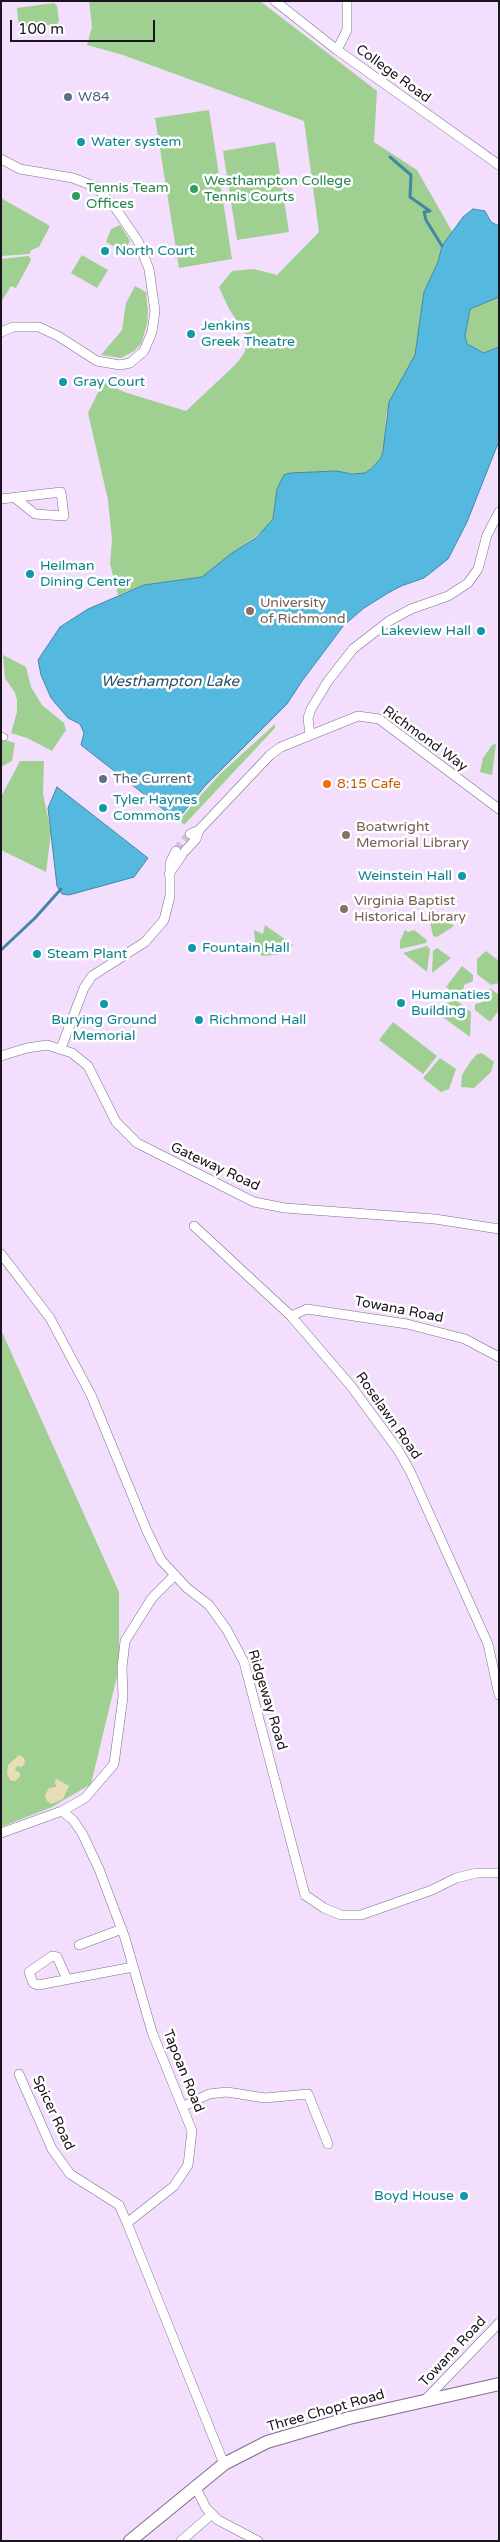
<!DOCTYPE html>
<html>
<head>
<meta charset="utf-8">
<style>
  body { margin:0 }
  #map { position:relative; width:500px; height:2542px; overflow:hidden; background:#f3defd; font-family:"Varela Round",sans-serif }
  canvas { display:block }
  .frame { position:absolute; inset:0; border:2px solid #1b141e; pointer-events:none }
  .scale { position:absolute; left:10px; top:20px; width:145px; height:22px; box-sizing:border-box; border:2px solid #1b141e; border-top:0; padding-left:6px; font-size:15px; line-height:18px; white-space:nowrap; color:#1b141e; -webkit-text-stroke:4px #fff; paint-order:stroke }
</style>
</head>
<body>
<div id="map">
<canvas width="500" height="2542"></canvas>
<div class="frame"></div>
<div class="scale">100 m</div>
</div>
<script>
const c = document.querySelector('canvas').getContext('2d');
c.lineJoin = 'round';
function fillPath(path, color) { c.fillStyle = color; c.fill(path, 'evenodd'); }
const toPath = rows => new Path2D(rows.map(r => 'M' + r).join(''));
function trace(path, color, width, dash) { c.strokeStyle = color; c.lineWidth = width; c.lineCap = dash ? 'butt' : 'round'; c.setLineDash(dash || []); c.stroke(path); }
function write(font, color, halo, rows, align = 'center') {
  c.font = font + ' "Varela Round",sans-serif'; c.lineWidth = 5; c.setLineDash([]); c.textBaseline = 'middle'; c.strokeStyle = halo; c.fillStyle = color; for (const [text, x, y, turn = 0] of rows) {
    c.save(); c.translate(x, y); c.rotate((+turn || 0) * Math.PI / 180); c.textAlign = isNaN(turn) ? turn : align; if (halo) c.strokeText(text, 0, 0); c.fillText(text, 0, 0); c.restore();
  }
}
fillPath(toPath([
  [89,1,260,1,377,91,374,142,417,170,453,233,442,246,438,262,424,292,415,355,386,415,385,442,381,458,377,463,365,473,344,473,336,471,290,473,284,475,277,489,273,519,266,529,232,553,208,574,202,577,144,585,118,595,110,564,112,540,108,500,88,413,103,382,124,392,186,411,236,364,245,352,247,336,229,309,219,287,232,271,254,269,277,275,319,232,304,121,123,55,87,45,92,27],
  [54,3,57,6,59,21,57,24,19,28,17,8],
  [209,110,232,259,179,268,155,118],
  [275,142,289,232,237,240,223,151],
  [1,198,50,226,39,247,31,250,30,254,1,256],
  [120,225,130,241,124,252,106,242,111,229],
  [82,255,108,270,97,288,71,273],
  [29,256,31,260,16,288,11,286,1,302,1,259],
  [135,286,146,292,148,312,147,324,141,344,134,351,121,358,101,355,122,330,126,303],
  [499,297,499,347,485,353,467,344,465,336,470,309],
  [3,655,26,667,31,687,42,705,64,723,66,730,52,751,27,738,11,733,17,712,17,700,15,693,5,678],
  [275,724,275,728,184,825,180,820,194,803,220,774],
  [1,739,15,743,12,761,1,767],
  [496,744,492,775,480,772,483,758,492,745],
  [20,761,44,761,43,793,51,833,46,872,1,850,1,797],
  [427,907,428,906,454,926,437,937,433,936],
  [265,925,293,945,285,954,262,956,256,950,254,930,263,934],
  [405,930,408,932,414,930,427,940,426,943,400,949,400,941],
  [427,946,430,949,427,972,403,953],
  [437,948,451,958,432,973,433,951],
  [486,951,499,961,499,983,491,985,477,974,477,959],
  [462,966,473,975,473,981,464,985,463,994,457,996,446,987],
  [491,989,499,995,499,1010,490,1022,475,1010,475,1004,483,1002,486,990],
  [456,1000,471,1012,470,1037,440,1015,438,1006],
  [393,1022,437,1056,423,1074,379,1040],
  [482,1053,494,1062,491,1072,474,1088,461,1087,462,1075,470,1062,477,1054],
  [440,1058,456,1069,449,1089,441,1092,423,1078],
  [1,1330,119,1592,119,1668,91,1784,52,1807,1,1827]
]), '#a0d091');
fillPath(toPath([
  [19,1755,24,1758,25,1764,21,1767,17,1766,15,1770,20,1773,20,1777,15,1781,10,1780,7,1774,8,1765],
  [57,1779,69,1786,63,1799,51,1804,46,1800,45,1795,49,1788,56,1787,55,1780]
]), '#e7deb8');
const water = toPath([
  [473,209,485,211,491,222,499,226,499,297,470,309,465,336,467,344,484,353,499,347,499,441,467,522,448,559,424,578,401,586,388,593,364,608,344,625,302,681,287,704,205,786,177,820,81,745,84,733,80,724,68,718,51,698,41,675,38,660,60,627,88,609,144,585,202,577,232,553,257,537,273,519,277,489,284,475,290,473,336,471,352,474,365,473,372,468,381,458,383,451,389,402,415,355,424,292,438,262,442,246,463,217,473,209],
  [57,787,148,858,134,877,69,895,62,894,57,886,48,808,57,787]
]);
fillPath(water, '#55b8df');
trace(water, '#4487a5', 1);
trace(toPath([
  [390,157,411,175,410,197,430,211,424,212,426,220,442,246],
  [1,950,35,918,61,889]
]), '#4487a5', 3);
trace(toPath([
  [176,851,190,834]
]), '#d3c0dc', 9, [9, 4.5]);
const pedestrian = toPath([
  [1,736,4,737]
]);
const minor = toPath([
  [275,1,337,50,499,165],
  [337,50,347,30,347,1],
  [1,159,20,169,73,178,96,187,114,206,138,241,149,269,155,311,152,332,144,351,130,363,120,365,97,361,58,336,39,327,13,327,1,332],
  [1,499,61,492,64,516,35,514,15,498],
  [310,735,308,718,311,709,328,681,353,649,389,621,411,609,448,596,468,583,478,569,487,535,499,512],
  [190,834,199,830,270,755,281,747,358,716,379,719,499,809],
  [185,851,196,839,199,830],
  [169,874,182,855],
  [61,1048,84,988,92,976,145,942,164,920,170,896,170,863,176,851],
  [1,1056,27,1048,47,1045,72,1053,88,1066,116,1122,137,1143,254,1202,285,1208,435,1219,499,1229],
  [194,1226,291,1316,351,1386,398,1450,410,1471,488,1644,499,1695],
  [1,1254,50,1318,91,1395,147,1531,161,1560,187,1588,209,1605,227,1630,244,1662,305,1895,324,1908,341,1915,361,1915,432,1890,456,1878,477,1873,499,1873],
  [291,1316,307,1309,407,1324,465,1339,499,1357],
  [62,1811,73,1820,82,1833,99,1869,125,1938,152,2032,192,2131,188,2165,174,2186,127,2223,224,2464],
  [1,1833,62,1811,85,1798,114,1764,123,1697,122,1668,125,1641,152,1598,175,1575],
  [79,1945,122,1929],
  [67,1979,57,1957,52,1956,29,1972,33,1983,38,1985,133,1967],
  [19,2074,52,2149,70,2174,119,2205,127,2223],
  [184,2106,209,2094,227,2092,265,2098,308,2094,328,2144],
  [426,2399,499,2323],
  [195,2486,206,2508,218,2520,258,2541],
  [181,2541,212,2514]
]);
const secondary = toPath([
  [130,2541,224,2464,267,2442,349,2418,499,2384]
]);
trace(pedestrian, '#7f6d88', 8);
trace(minor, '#7f6d88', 10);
trace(secondary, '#7f6d88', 14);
trace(pedestrian, '#fff', 7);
trace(minor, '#fff', 9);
trace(secondary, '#fff', 12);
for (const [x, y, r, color] of [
  [68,97,5,"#5c6f8a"],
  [81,142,5,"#0f9aa8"],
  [194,189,5,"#2e9e5b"],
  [76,196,5,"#2e9e5b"],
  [105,251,5,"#0f9aa8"],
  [191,334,5,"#0f9aa8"],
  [63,382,5,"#0f9aa8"],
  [30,574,5,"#0f9aa8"],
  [250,611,5,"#8d6e63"],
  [481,631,5,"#0f9aa8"],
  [103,779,5,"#5c6f8a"],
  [327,784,5,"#e8710a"],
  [103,808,5,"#0f9aa8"],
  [346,835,5,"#8d6e63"],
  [462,876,5,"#0f9aa8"],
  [344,909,5,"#8d6e63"],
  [192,948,5,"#0f9aa8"],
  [37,954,5,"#0f9aa8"],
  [401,1003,5,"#0f9aa8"],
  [104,1004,5,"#0f9aa8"],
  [199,1020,5,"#0f9aa8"],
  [464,2196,5,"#0f9aa8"]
]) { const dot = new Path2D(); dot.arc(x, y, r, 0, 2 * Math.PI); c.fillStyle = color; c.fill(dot); trace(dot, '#fff', 2); }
write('14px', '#1b141e', '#fff', [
  ["College Road",393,74,36],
  ["Richmond Way",425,739,36],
  ["Gateway Road",215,1167,25],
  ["Towana Road",399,1310,11],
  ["Roselawn Road",388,1416,55],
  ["Ridgeway Road",267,1700,73],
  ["Tapoan Road",183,2071,68],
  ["Spicer Road",53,2113,65],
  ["Towana Road",453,2352,-47],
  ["Three Chopt Road",326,2411,-16]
]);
write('14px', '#4e5e75', '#fff', [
  ["W84",78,97],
  ["The Current",113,779]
], 'left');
write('14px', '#0d838f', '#fff', [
  ["Water system",91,142],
  ["North Court",115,251],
  ["Jenkins",201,326],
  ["Greek Theatre",201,342],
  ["Gray Court",73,382],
  ["Heilman",40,566],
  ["Dining Center",40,582],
  ["Lakeview Hall",471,631,"right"],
  ["Tyler Haynes",113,800],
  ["Commons",113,816],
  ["Weinstein Hall",452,876,"right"],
  ["Fountain Hall",202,948],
  ["Steam Plant",47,954],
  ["Humanaties",411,995],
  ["Building",411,1011],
  ["Burying Ground",104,1020,"center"],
  ["Memorial",104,1036,"center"],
  ["Richmond Hall",209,1020],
  ["Boyd House",454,2196,"right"]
], 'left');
write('14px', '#27864d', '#fff', [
  ["Westhampton College",204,181],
  ["Tennis Courts",204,197],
  ["Tennis Team",86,188],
  ["Offices",86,204]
], 'left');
write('14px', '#785e54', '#fff', [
  ["University",260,603],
  ["of Richmond",260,619],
  ["Boatwright",356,827],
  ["Memorial Library",356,843],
  ["Virginia Baptist",354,901],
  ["Historical Library",354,917]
], 'left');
write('14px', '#c56008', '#fff', [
  ["8:15 Cafe",337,784]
], 'left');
write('italic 15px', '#285363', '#fff', [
  ["Westhampton Lake",170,682]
]);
</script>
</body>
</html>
